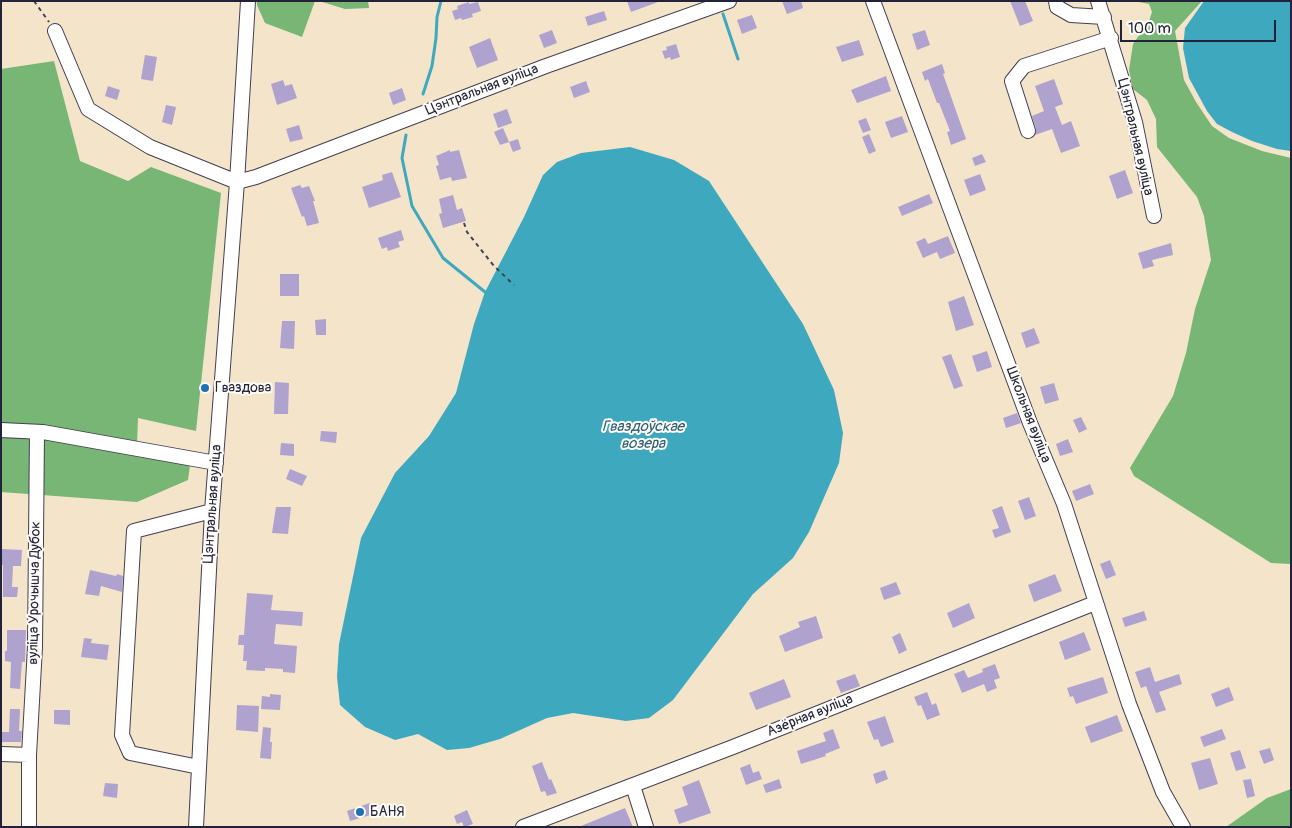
<!DOCTYPE html>
<html>
<head>
<meta charset="utf-8">
<style>
  body { margin:0 }
  #map { position:relative; width:1292px; height:828px; overflow:hidden; background:#f4e4ca; font-family:Pangolin,sans-serif }
  canvas { display:block }
  .frame { position:absolute; inset:0; border:2px solid #22223b; pointer-events:none }
  .scale { position:absolute; left:1120px; top:20px; width:156px; height:22px; box-sizing:border-box; border:2px solid #22223b; border-top:0; padding-left:6px; font-size:15px; line-height:18px; white-space:nowrap; color:#22223b; -webkit-text-stroke:4px #fdfcf7; paint-order:stroke }
</style>
</head>
<body>
<div id="map">
<canvas width="1292" height="828"></canvas>
<div class="frame"></div>
<div class="scale">100 m</div>
</div>
<script>
const c = document.querySelector('canvas').getContext('2d');
c.lineJoin = 'round';
function fillPath(path, color) { c.fillStyle = color; c.fill(path, 'evenodd'); }
const toPath = rows => new Path2D(rows.map(r => 'M' + r).join(''));
function trace(path, color, width, dash) { c.strokeStyle = color; c.lineWidth = width; c.lineCap = dash ? 'butt' : 'round'; c.setLineDash(dash || []); c.stroke(path); }
function write(font, color, halo, rows, align = 'center') {
  c.font = font + ' Pangolin,sans-serif'; c.lineWidth = 4; c.setLineDash([]); c.textBaseline = 'middle'; c.strokeStyle = halo; c.fillStyle = color; for (const [text, x, y, turn = 0] of rows) {
    c.save(); c.translate(x, y); c.rotate((+turn || 0) * Math.PI / 180); c.textAlign = isNaN(turn) ? turn : align; if (halo) c.strokeText(text, 0, 0); c.fillText(text, 0, 0); c.restore();
  }
}
fillPath(toPath([
  [257,1,315,1,302,37,265,23,257,5],
  [319,1,368,1,369,8,345,9],
  [1134,1,1202,1,1175,31,1184,80,1196,102,1212,126,1229,138,1262,151,1291,158,1291,564,1271,563,1134,476,1130,468,1173,396,1186,353,1195,309,1211,260,1204,216,1197,197,1157,147,1156,119,1147,100,1133,89,1129,70,1133,44,1149,21,1152,12,1149,4],
  [54,61,80,161,128,181,151,167,221,193,196,431,138,418,137,444,191,458,188,480,137,502,1,492,1,69],
  [1291,789,1291,827,1226,827,1267,798]
]), '#78b675');
fillPath(toPath([
  [1204,1,1291,1,1291,151,1277,149,1252,141,1232,132,1217,124,1207,111,1189,78,1183,48,1185,28],
  [630,147,674,160,709,181,803,324,834,390,843,433,839,463,809,532,793,558,753,594,673,700,649,718,626,721,573,713,547,718,500,739,469,748,447,750,418,734,395,740,365,727,340,705,337,677,339,644,361,538,395,473,429,436,456,393,474,324,485,292,524,217,543,175,557,162,581,153]
]), '#3ea9be');
trace(toPath([
  [723,14,738,59],
  [423,94,432,66,436,38,437,17,441,1],
  [406,135,402,158,412,206,443,258,485,292]
]), '#3ea9be', 3);
fillPath(toPath([
  [627,1,658,1,658,2,631,12],
  [782,1,801,1,803,8,787,14],
  [1010,1,1025,1,1033,21,1020,26],
  [469,2,469,4,478,2,481,11,472,14,473,17,462,20,461,18,455,20,452,11,458,9,457,6],
  [604,11,607,20,588,26,585,17],
  [752,15,757,28,742,34,737,20],
  [552,30,557,43,544,48,539,35],
  [925,30,930,45,917,50,912,34],
  [490,38,498,60,477,68,469,47],
  [859,40,864,55,842,62,836,47],
  [676,44,680,57,671,60,670,57,665,59,662,51,667,50,666,47],
  [145,55,157,57,153,81,141,79],
  [942,64,945,73,943,74,966,139,951,145,947,132,950,131,939,103,937,103,928,79,925,81,922,72],
  [886,76,891,91,857,103,851,90],
  [1054,79,1063,104,1055,107,1062,125,1071,121,1080,146,1061,153,1052,129,1035,135,1036,129,1032,116,1044,111,1035,86],
  [283,80,285,86,292,84,297,98,277,105,271,84],
  [586,81,590,92,574,98,570,87],
  [108,86,120,90,117,100,105,96],
  [402,88,406,100,393,105,389,93],
  [166,105,176,107,172,125,162,122],
  [507,109,512,123,498,128,493,114],
  [902,116,908,132,891,138,885,122],
  [866,118,871,130,863,133,858,121],
  [299,125,303,139,290,142,286,129],
  [503,128,509,142,500,145,494,132],
  [869,134,876,151,869,154,862,137],
  [518,139,521,149,513,152,509,142],
  [450,150,450,152,459,150,467,178,452,181,451,177,440,180,436,166,439,165,436,156],
  [982,154,986,162,975,166,972,158],
  [1125,170,1133,193,1117,199,1109,176],
  [392,172,401,197,369,208,362,187,383,180,382,175],
  [980,174,986,190,970,196,964,180],
  [300,185,302,188,309,186,315,201,313,201,319,223,307,226,304,216,302,217,291,188],
  [929,194,933,203,902,216,898,207],
  [453,195,457,210,462,208,466,221,443,228,439,214,442,213,439,199],
  [401,230,404,240,398,242,400,247,388,251,387,247,382,249,378,238],
  [948,236,955,253,940,259,937,252,923,258,916,242,925,238,928,244],
  [1171,243,1173,255,1152,260,1154,266,1143,269,1138,253],
  [280,274,299,274,299,296,280,296],
  [964,296,974,325,956,331,948,302],
  [326,319,326,335,316,335,315,320],
  [282,321,295,321,294,349,280,348],
  [1034,328,1040,343,1026,348,1021,333],
  [987,351,992,367,977,372,972,356],
  [951,354,963,386,954,389,942,357],
  [275,382,289,383,288,414,274,414],
  [1054,383,1059,400,1045,404,1040,387],
  [1017,413,1021,423,1006,428,1003,418],
  [1081,417,1087,429,1079,433,1073,420],
  [321,431,337,432,336,443,320,441],
  [1068,439,1073,452,1060,456,1056,444],
  [281,443,294,444,294,456,280,455],
  [290,469,307,476,302,486,286,479],
  [1090,484,1094,494,1076,501,1072,491],
  [1029,497,1036,516,1025,520,1018,501],
  [1002,506,1011,532,995,538,992,530,999,528,992,510],
  [276,507,291,507,288,534,272,533],
  [1,549,22,550,21,566,13,566,12,587,18,587,17,597,3,597,3,565,1,565],
  [1110,560,1116,575,1106,579,1100,564],
  [90,570,116,576,117,574,123,576,122,592,101,586,99,596,85,594],
  [1055,574,1062,591,1034,602,1028,585],
  [896,582,901,594,884,600,880,588],
  [247,593,273,595,271,610,303,612,302,626,276,624,274,644,297,646,295,673,283,672,283,669,265,668,265,671,246,670,247,661,243,661,244,645,238,645,239,635,244,635],
  [969,603,975,618,953,628,947,613],
  [1144,611,1147,620,1125,627,1122,618],
  [816,616,823,638,785,652,779,636,800,627,798,622],
  [7,630,26,630,25,662,22,662,20,689,10,688,11,662,5,661,5,651,7,651],
  [1084,632,1091,650,1065,660,1059,642],
  [900,633,907,650,899,654,892,637],
  [84,638,92,639,91,643,109,645,107,660,81,657],
  [995,664,1000,678,994,680,997,688,987,692,984,684,962,693,954,674,964,670,968,678,983,672,982,669],
  [1150,667,1155,682,1179,674,1182,684,1159,692,1166,710,1156,713,1146,686,1141,688,1135,672],
  [855,674,860,686,841,693,836,681],
  [1103,677,1108,693,1076,704,1073,696,1070,697,1067,688],
  [784,679,791,697,756,710,749,693],
  [1229,687,1234,700,1216,707,1211,694],
  [927,692,932,705,936,703,940,715,927,720,921,705,918,706,914,697],
  [270,694,281,695,280,710,261,709,262,696,270,697],
  [237,705,259,706,258,732,236,730],
  [10,709,20,709,19,731,22,731,21,742,1,742,1,732,9,732],
  [54,710,70,710,70,725,54,724],
  [1117,715,1123,731,1091,743,1085,727],
  [885,716,894,742,881,747,878,739,874,740,867,722],
  [263,727,271,728,270,742,272,742,271,759,260,758],
  [833,729,840,748,825,754,826,756,801,764,797,751,826,741,823,733],
  [1222,729,1226,739,1204,747,1200,737],
  [1270,748,1274,760,1264,764,1259,751],
  [1240,750,1246,768,1236,771,1230,753],
  [1210,758,1218,784,1199,790,1191,763],
  [542,762,549,780,551,779,557,793,547,796,545,791,541,792,532,766],
  [750,764,753,773,759,771,762,779,746,785,740,768],
  [885,770,888,779,876,784,873,774],
  [779,779,782,788,766,793,763,785],
  [1251,779,1255,796,1247,798,1243,780],
  [699,780,711,813,679,824,674,810,688,805,682,787],
  [105,783,118,784,117,798,103,796],
  [370,803,374,814,350,821,347,811],
  [625,808,633,827,581,827,581,826],
  [467,810,473,824,464,827,462,822,457,824,454,816]
]), '#afa2ce');
const minor = toPath([
  [873,1,1030,423,1064,504,1129,704,1163,792,1183,827],
  [1056,1,1057,7,1071,15,1104,17],
  [1098,1,1135,122,1154,216],
  [55,31,88,109,150,147,237,182,256,177,546,66,729,1],
  [1028,131,1012,81,1024,66,1111,38],
  [1,430,43,432,216,463],
  [1,754,29,755],
  [199,767,130,753,122,735,134,531,212,511],
  [633,786,646,827],
  [29,827,29,755,35,647,37,432],
  [196,827,212,511,237,182,248,1],
  [523,827,733,747,1095,603]
]);
trace(minor, '#423f50', 16);
trace(toPath([
  [34,1,49,22],
  [464,223,467,232,494,266,514,285]
]), '#423f50', 2, [4, 4]);
trace(minor, '#fff', 14);
for (const [x, y, r, color] of [
  [205,388,5,"#1f6fb2"],
  [360,812,5,"#1f6fb2"]
]) { const dot = new Path2D(); dot.arc(x, y, r, 0, 2 * Math.PI); c.fillStyle = color; c.fill(dot); trace(dot, '#fdfcf7', 2); }
write('14px', '#22223b', '#fdfcf7', [
  ["Цэнтральная вуліца",482,90,-21],
  ["Цэнтральная вуліца",1135,137,77],
  ["Школьная вуліца",1028,415,69],
  ["Цэнтральная вуліца",213,504,-86],
  ["вуліца Урочышча Дубок",35,593,-89],
  ["Азёрная вуліца",810,716,-22]
]);
write('14px', '#22223b', '#fdfcf7', [
  ["Гваздова",215,388],
  ["БАНЯ",370,812]
], 'left');
write('italic 15px', '#2f5f76', '#fdfcf7', [
  ["Гваздоўскае",643,427],
  ["возера",643,444]
]);
</script>
</body>
</html>
